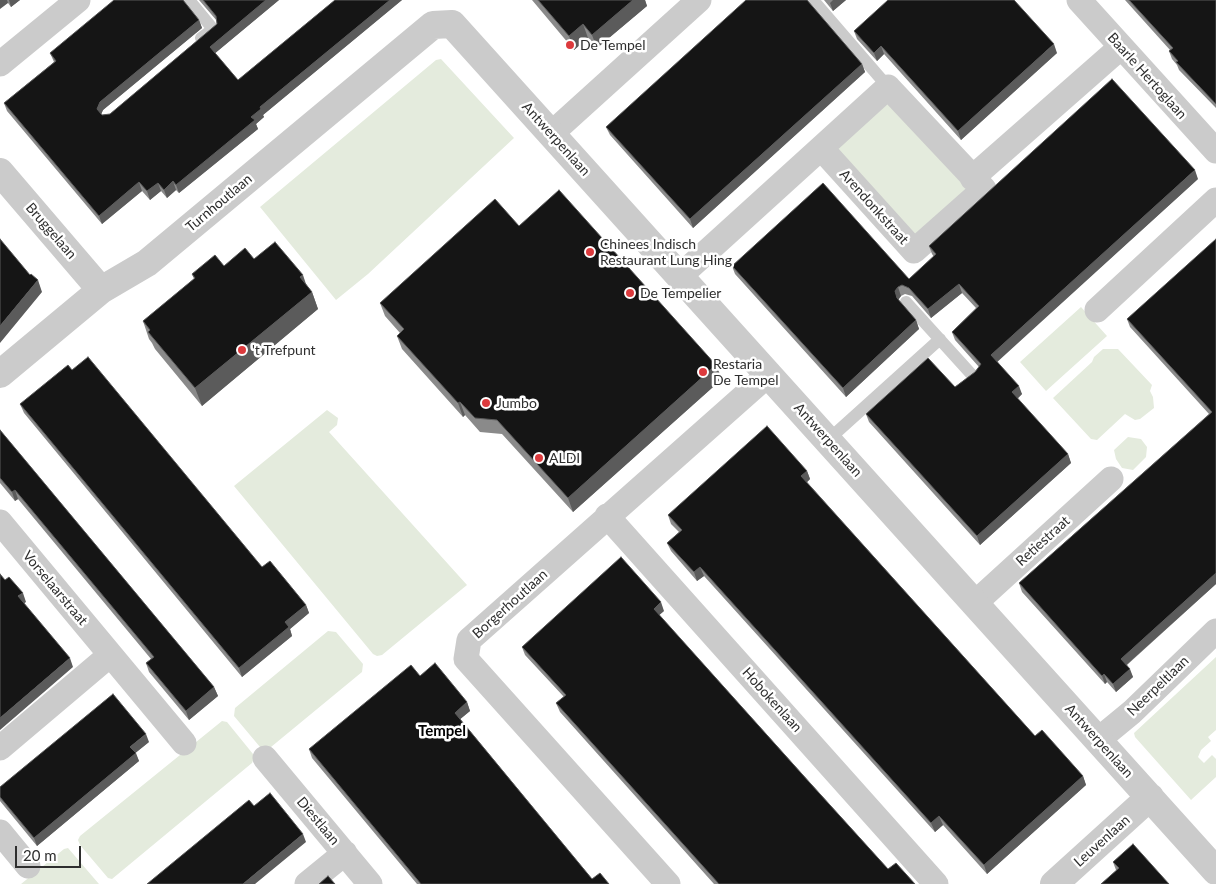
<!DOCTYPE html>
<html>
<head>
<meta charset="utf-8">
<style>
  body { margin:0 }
  #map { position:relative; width:1216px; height:884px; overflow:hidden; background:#fff; font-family:Lato,sans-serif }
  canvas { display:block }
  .scale { position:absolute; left:15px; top:846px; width:66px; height:22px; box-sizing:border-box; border:2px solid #2e2e2e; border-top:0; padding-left:6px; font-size:15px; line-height:18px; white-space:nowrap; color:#2e2e2e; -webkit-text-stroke:4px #fff; paint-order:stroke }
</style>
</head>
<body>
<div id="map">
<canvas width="1216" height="884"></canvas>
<div class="scale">20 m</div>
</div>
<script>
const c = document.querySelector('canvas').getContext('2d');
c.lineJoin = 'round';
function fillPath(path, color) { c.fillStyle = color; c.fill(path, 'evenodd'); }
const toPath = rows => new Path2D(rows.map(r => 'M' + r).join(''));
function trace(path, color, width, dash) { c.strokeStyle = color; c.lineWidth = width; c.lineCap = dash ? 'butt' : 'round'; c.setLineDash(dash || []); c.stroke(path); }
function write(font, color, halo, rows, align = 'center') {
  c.font = font + ' Lato,sans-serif'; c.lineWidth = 5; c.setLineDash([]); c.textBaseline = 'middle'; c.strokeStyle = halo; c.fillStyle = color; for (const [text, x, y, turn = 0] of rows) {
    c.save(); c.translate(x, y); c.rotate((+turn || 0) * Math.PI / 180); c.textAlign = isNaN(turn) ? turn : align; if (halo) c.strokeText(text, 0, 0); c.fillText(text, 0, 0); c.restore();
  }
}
fillPath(toPath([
  [441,59,514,138,368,274,336,300,260,207,436,60],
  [885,100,971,186,920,241,834,147],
  [1081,307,1107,336,1046,391,1020,362],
  [1103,349,1118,349,1152,385,1150,391,1153,397,1154,408,1140,419,1135,420,1125,414,1097,440,1091,439,1053,398,1092,362,1094,357],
  [327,410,338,418,337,425,329,432,467,585,382,655,377,656,373,654,234,486],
  [1128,437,1141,439,1147,447,1146,457,1133,470,1122,468,1116,459,1114,450],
  [328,631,336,632,363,664,362,672,271,747,265,749,260,747,234,716,235,708],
  [1216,657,1216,730,1208,737,1211,741,1201,750,1198,757,1204,763,1212,755,1216,759,1216,777,1191,800,1135,737,1134,733],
  [222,721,227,722,253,754,254,758,252,763,112,879,108,878,80,845,78,840,80,836],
  [68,848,99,884,21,884,64,849]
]), '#e4ebdd');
trace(toPath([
  [189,0,213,29,201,38],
  [813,0,888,87],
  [906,302,972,375],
  [828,440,940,339]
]), '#cbcbcb', 12);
trace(toPath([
  [1079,0,1216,151],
  [0,64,78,0],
  [888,87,984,189,914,251,821,148,888,87],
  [552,133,699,0],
  [972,178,1121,47],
  [680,276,821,148],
  [1097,310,1216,200],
  [607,516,936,884],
  [0,522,184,743],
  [975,603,1111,479],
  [1098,740,1132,712,1216,631],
  [0,748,110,655],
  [265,758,370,884],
  [0,832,28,866],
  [307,884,345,853],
  [668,884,466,659,469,640,769,374]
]), '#cbcbcb', 25);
trace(toPath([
  [0,172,101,290],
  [0,374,101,290,147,263,433,25,452,24,1216,871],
  [1054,884,1150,797]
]), '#cbcbcb', 28);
fillPath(toPath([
  [0,0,20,0,11,7,8,3],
  [199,0,279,0,215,53,238,80,335,0,402,0,263,115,264,117,256,124,258,129,179,193,176,190,167,198,161,191,150,200,142,191,102,224,7,111,4,103,54,62,50,53,199,20,202,28,103,110,101,114,102,115,110,114,217,24,217,21],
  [532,0,645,0,647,6,597,48,588,38,574,50],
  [824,0,846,0,833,11],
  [1125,0,1216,0,1216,108,1179,70,1177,65,1172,59,1169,51,1170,50],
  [854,31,1057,53,961,140,884,54,877,61,857,39],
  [862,64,865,72,693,228,610,135,606,127],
  [1198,179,997,361,1022,394,1017,399,1068,454,1071,463,980,545,869,422,866,414,955,387,975,372,979,367,955,340,952,332,976,308,962,293,931,318,912,296,905,294,901,296,898,300,916,320,919,329,846,397,735,274,732,266,909,279,934,257,932,254,929,246],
  [519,226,722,379,573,512,502,434,480,432,465,415,463,417,402,349,397,336,400,333,385,316,380,303],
  [1216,239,1216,584,1127,665,1133,677,1116,692,1107,682,1105,684,1022,592,1019,583,1209,414,1130,327,1127,319],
  [254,259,306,284,312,292,318,309,202,406,155,349,152,343,149,339,143,321,194,279,192,274],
  [72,370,262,567,306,605,309,613,290,629,292,636,242,677,24,413,20,404],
  [0,430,214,687,218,696,189,720,149,672,146,663,151,659,18,499,15,501,0,483],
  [807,471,810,479,807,482,1035,736,1083,776,1086,785,987,874,943,825,935,832,704,576,697,581,671,551,667,543,679,532,671,524,668,515],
  [664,611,659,615,888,869,915,884,714,884,560,712,556,703,564,697,525,655,522,647],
  [420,676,467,702,470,711,460,719,592,879,609,884,417,884,312,758,309,749],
  [149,742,135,753,139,761,37,846,0,801,0,787],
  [1113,862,1169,884,1116,870]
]), '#8a8a8a');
fillPath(toPath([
  [0,0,7,0,8,3,0,9],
  [9,0,20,0,11,7],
  [266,0,279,0,213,55,210,47],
  [390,0,402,0,263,115,264,117,256,124,258,129,179,193,176,185,251,117,260,107],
  [633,0,645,0,647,6,597,48,592,35],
  [833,0,846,0,833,11,830,3],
  [199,20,202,28,103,110,100,117,97,109,100,102],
  [583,24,588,38,574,50,569,36],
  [1054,44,1057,53,961,140,958,131],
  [881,46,884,54,877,61,874,53],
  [862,64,865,72,693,228,690,219],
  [1195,170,1198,179,995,364,991,355],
  [173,181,176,190,167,198,164,190],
  [139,182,142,191,102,224,99,216],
  [158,183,161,191,150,200,147,191],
  [303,275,309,293,300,277],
  [38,280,42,292,0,343,0,326],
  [959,284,962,293,931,318,928,309],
  [898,287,901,296,898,300,897,298,895,291],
  [312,292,318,309,202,406,195,388],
  [916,320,919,329,846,397,843,388],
  [716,365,722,379,573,512,568,498],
  [1019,386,1022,394,1015,401,1012,392],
  [460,402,465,415,463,417,458,403],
  [1068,454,1071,463,980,545,977,536],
  [807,471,810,479,804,485,801,476],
  [15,490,18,499,15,501,12,492],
  [700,567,704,576,697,581,694,572],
  [1216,573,1216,584,1124,667,1121,659],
  [23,593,26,602,22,605,18,596],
  [661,602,664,611,657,617,654,609],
  [306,605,309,613,290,629,292,636,242,677,239,668,285,622],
  [70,658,73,667,0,730,0,718],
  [1130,669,1133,677,1116,692,1113,684],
  [1104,674,1107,682,1105,684,1102,676],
  [214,687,218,696,189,720,186,711],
  [467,702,470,711,458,721,455,713],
  [146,734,149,742,133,755,130,747],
  [136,753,139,761,37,846,34,838],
  [1083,776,1086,785,987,874,984,865],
  [939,816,943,825,935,832,931,823],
  [303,834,306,842,255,884,243,884]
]), '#5b5b5b');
const building = toPath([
  [114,0,183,0,199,20,100,102,97,109,102,115,110,114,217,24,216,16,203,0,266,0,210,47,238,80,335,0,390,0,260,107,261,109,251,117,255,120,176,185,173,181,164,190,158,183,147,191,139,182,99,216,4,103,56,61,50,53,114,0],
  [538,0,633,0,592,35,583,24,569,36,538,0],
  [746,0,807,0,862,64,690,219,606,127,746,0],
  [888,0,1014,0,1054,44,958,131,881,46,874,53,854,31,888,0],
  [1129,0,1216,0,1216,104,1176,62,1178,61,1169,51,1173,48,1129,0],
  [1112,79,1195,170,991,355,1019,386,1012,392,1068,454,977,536,866,414,928,358,955,387,975,372,981,364,952,332,979,306,959,284,928,309,909,288,902,285,898,287,895,291,897,298,916,320,843,388,732,266,823,183,909,279,936,254,929,246,1112,79],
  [559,190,716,365,568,498,497,420,475,418,460,402,458,403,397,336,404,329,380,303,495,199,519,226,559,190],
  [0,239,30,275,31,274,38,280,0,326,0,239],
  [1216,239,1216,573,1121,659,1130,669,1113,684,1104,674,1102,676,1019,583,1212,412,1127,319,1216,239],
  [275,242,303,275,300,277,312,292,195,388,148,332,150,330,143,321,195,278,192,274,215,255,224,266,245,248,254,259,275,242],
  [88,357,262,567,270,561,306,605,285,622,289,627,239,668,20,404,68,365,72,370,88,357],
  [767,426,807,471,801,476,1035,736,1042,730,1083,776,984,865,939,816,931,823,700,567,694,572,667,543,682,530,668,515,767,426],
  [0,430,214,687,186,711,146,663,154,657,15,490,12,492,0,478,0,430],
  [621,557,661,602,654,609,810,783,888,869,896,863,915,884,719,884,556,703,566,695,522,647,621,557],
  [0,574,5,580,9,577,23,593,18,596,70,658,0,718,0,574],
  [435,663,467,702,455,713,592,879,600,873,609,884,421,884,309,749,411,665,420,676,435,663],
  [113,694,146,734,130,747,136,753,34,838,0,797,0,787,113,694],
  [270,793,303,834,243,884,147,884,249,800,254,806,270,793],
  [1133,844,1169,884,1101,884,1119,868,1113,862,1133,844],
  [328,876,335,884,319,884,328,876]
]);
fillPath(building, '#151515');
trace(building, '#5b5b5b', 1);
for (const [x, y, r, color] of [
  [570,45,5,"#dc3a3d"],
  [590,252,5,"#dc3a3d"],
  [630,293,5,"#dc3a3d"],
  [242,350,5,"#dc3a3d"],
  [703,372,5,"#dc3a3d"],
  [486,403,5,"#dc3a3d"],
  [539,458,5,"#dc3a3d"]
]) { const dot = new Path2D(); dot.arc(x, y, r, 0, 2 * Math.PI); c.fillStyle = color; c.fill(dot); trace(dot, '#fff', 2); }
write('14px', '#2e2e2e', '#fff', [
  ["De Tempel",580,45],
  ["Chinees Indisch",600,244],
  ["Restaurant Lung Hing",600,260],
  ["De Tempelier",640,293],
  ["'t Trefpunt",252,350],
  ["Restaria",713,364],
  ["De Tempel",713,380],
  ["Jumbo",496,403],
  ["ALDI",549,458]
], 'left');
write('14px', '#2e2e2e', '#fff', [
  ["Baarle Hertoglaan",1147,76,48],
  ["Antwerpenlaan",556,139,48],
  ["Turnhoutlaan",219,203,-40],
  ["Arendonkstraat",874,207,48],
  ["Bruggelaan",51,231,49],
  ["Antwerpenlaan",828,440,48],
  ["Retiestraat",1043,541,-42],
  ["Vorselaarstraat",55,588,50],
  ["Borgerhoutlaan",510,604,-42],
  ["Neerpeltlaan",1158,686,-44],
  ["Hobokenlaan",772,700,48],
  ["Antwerpenlaan",1099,741,48],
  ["Diestlaan",318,821,50],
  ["Leuvenlaan",1102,841,-42]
]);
write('bold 15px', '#000', '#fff', [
  ["Tempel",442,731]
]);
</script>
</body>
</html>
